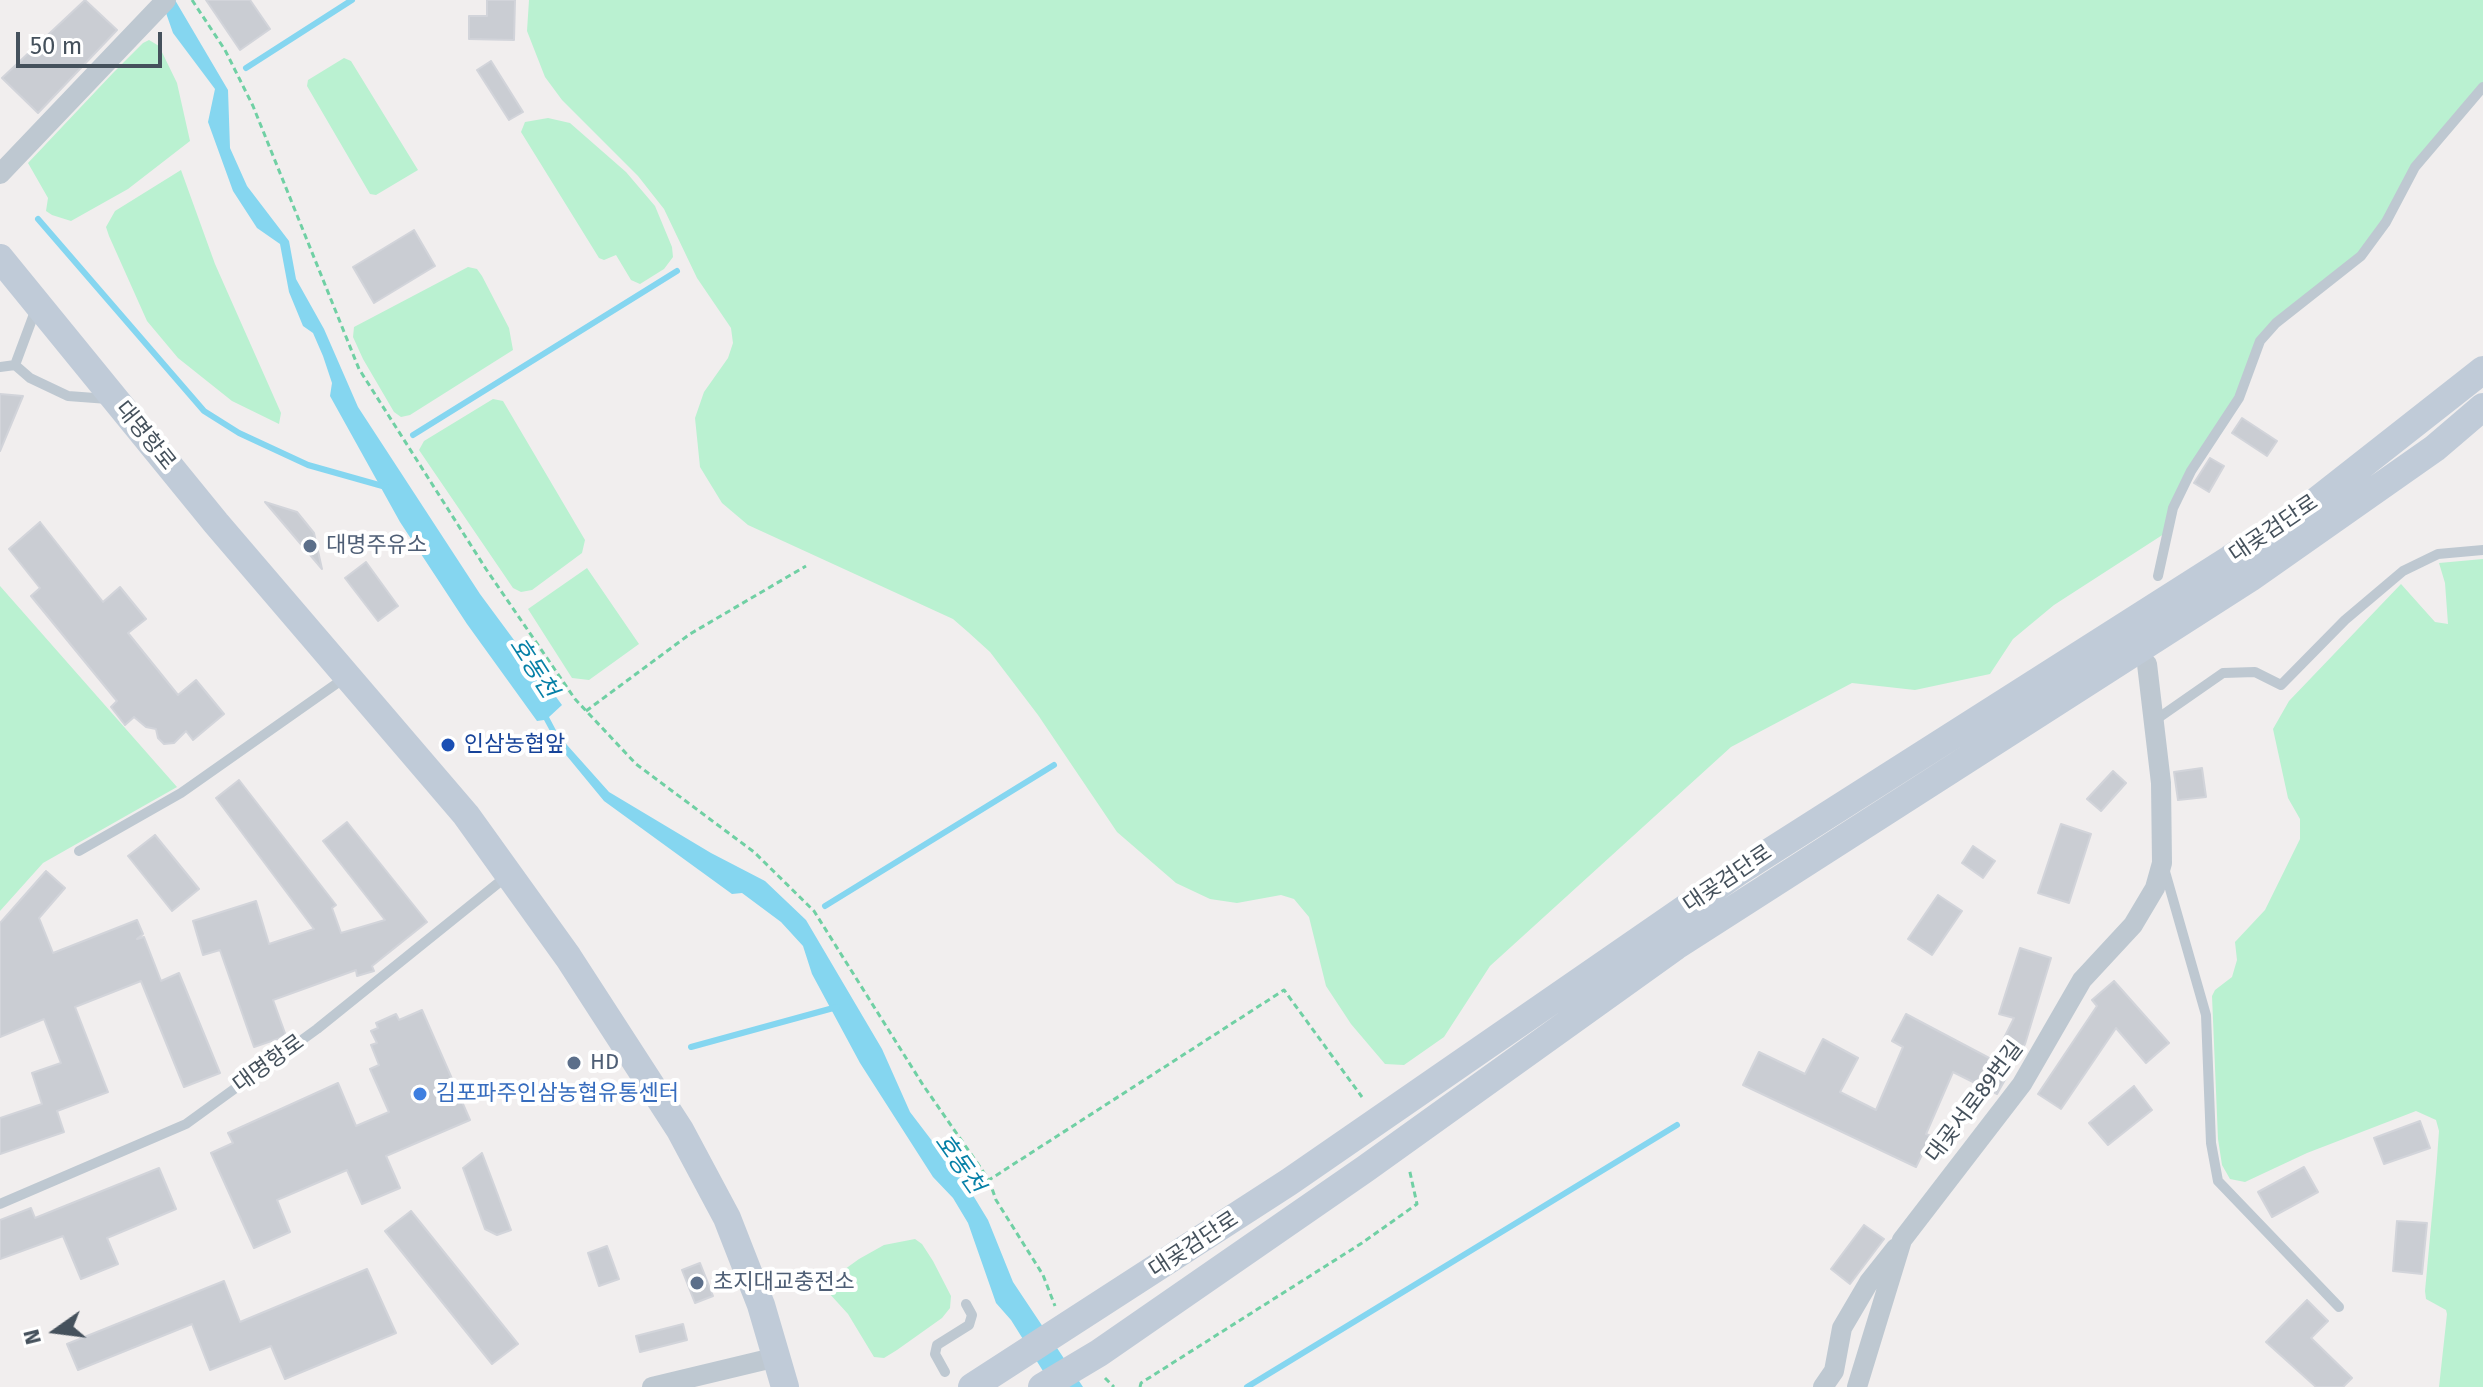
<!DOCTYPE html>
<html>
<head>
<meta charset="utf-8">
<style>
  body { margin:0 }
  #map { position:relative; width:2483px; height:1387px; overflow:hidden; background:#f1eeee; font-family:"Fira Sans",sans-serif }
  canvas { display:block }
  .north { position:absolute; left:16px; top:1291px; width:80px; height:80px; -webkit-text-stroke:6px #fff; paint-order:stroke; rotate:256deg; font-size:22px; font-weight:700; line-height:32px; text-align:center; color:#45515c }
  .north::after { content:''; display:block; margin:auto; width:28px; height:36px; background:#45515c; clip-path:polygon(50% 0,100% 100%,50% 72%,0 100%) }
  .scale { position:absolute; left:16px; top:32px; width:146px; height:36px; box-sizing:border-box; border:4px solid #45515c; border-top:0; padding-left:10px; font-size:24px; line-height:28px; white-space:nowrap; color:#45515c; -webkit-text-stroke:6px #fff; paint-order:stroke }
</style>
</head>
<body>
<div id="map">
<canvas width="2483" height="1387"></canvas>
<div class="north">N</div>
<div class="scale">50 m</div>
</div>
<script>
const c = document.querySelector('canvas').getContext('2d');
c.lineJoin = 'round';
function fillPath(path, color) { c.fillStyle = color; c.fill(path, 'evenodd'); }
const toPath = rows => new Path2D(rows.map(r => 'M' + r).join(''));
function trace(path, color, width, dash) { c.strokeStyle = color; c.lineWidth = width; c.lineCap = dash ? 'butt' : 'round'; c.setLineDash(dash || []); c.stroke(path); }
function write(font, color, halo, rows, align = 'center') {
  c.font = font + ' "Fira Sans","Noto Sans KR",sans-serif'; c.lineWidth = 8; c.setLineDash([]); c.textBaseline = 'middle'; c.strokeStyle = halo; c.fillStyle = color; for (const [text, x, y, turn = 0] of rows) {
    c.save(); c.translate(x, y); c.rotate((+turn || 0) * Math.PI / 180); c.textAlign = isNaN(turn) ? turn : align; if (halo) c.strokeText(text, 0, 0); c.fillText(text, 0, 0); c.restore();
  }
}
fillPath(toPath([
  [529,0,2483,0,2483,87,2415,167,2361,256,2260,341,2239,398,2191,471,2167,532,2054,605,2013,639,1990,674,1915,690,1852,683,1731,747,1490,966,1444,1037,1404,1065,1385,1064,1351,1024,1326,986,1309,917,1294,899,1281,895,1237,903,1210,899,1176,883,1117,832,1038,715,990,652,968,632,953,619,748,525,722,503,700,467,695,418,704,392,728,358,733,343,731,328,697,278,664,209,638,176,562,100,545,77,527,31],
  [149,40,159,46,177,83,190,141,128,189,71,221,52,215,46,211,48,198,28,163,113,73,143,43],
  [344,58,351,61,418,170,376,195,370,194,307,86,308,80],
  [548,118,570,123,626,172,655,206,672,247,673,257,664,269,640,284,631,280,616,255,604,260,599,258,521,132,525,122],
  [181,170,215,264,281,413,279,424,232,401,178,358,147,321,109,236,106,227,115,211],
  [468,267,477,269,482,276,509,328,513,350,410,415,401,417,394,412,363,359,353,337,354,327],
  [493,399,503,401,585,540,582,553,532,590,521,592,513,588,419,450,424,441],
  [2483,559,2483,1387,2439,1387,2447,1314,2446,1310,2426,1299,2425,1291,2436,1172,2439,1131,2436,1120,2416,1111,2307,1153,2245,1182,2230,1179,2222,1165,2218,1139,2212,996,2215,990,2232,977,2237,960,2235,942,2265,910,2300,839,2300,819,2288,798,2273,729,2289,701,2401,584,2435,622,2448,624,2445,583,2439,563],
  [587,568,639,644,589,680,572,678,528,609],
  [0,586,177,787,43,863,0,911],
  [915,1239,922,1244,933,1261,951,1296,950,1308,942,1318,897,1350,884,1358,874,1357,848,1314,828,1292,841,1272,859,1259,884,1245]
]), '#baf1d1');
fillPath(toPath([
  [175,0,228,90,230,148,247,186,289,241,296,279,324,329,358,407,480,594,562,705,549,717,559,736,609,792,711,853,765,881,806,920,882,1049,910,1112,971,1192,988,1220,1013,1282,1083,1387,1053,1387,1011,1320,996,1303,968,1223,953,1198,933,1177,860,1063,812,974,803,946,781,922,742,893,732,894,604,801,557,744,544,720,537,721,467,624,400,522,330,396,332,383,323,356,313,333,303,326,289,292,280,244,257,228,233,191,208,122,215,89,173,33,166,13]
]), '#85d6f0');
trace(toPath([
  [246,68,352,0],
  [38,219,204,411,239,433,308,465,386,487],
  [413,435,677,271],
  [825,906,1054,765],
  [691,1047,837,1007],
  [1247,1387,1677,1125]
]), '#85d6f0', 6);
const building = toPath([
  [85,0,117,30,38,113,2,78,85,0],
  [206,0,250,0,270,29,240,50,206,0],
  [487,0,515,0,514,40,469,39,469,16,487,16,487,0],
  [491,61,523,112,509,120,477,70,491,61],
  [414,230,435,266,374,303,353,267,414,230],
  [0,394,23,396,0,451,0,394],
  [2242,418,2277,441,2267,456,2232,433,2242,418],
  [2210,458,2224,466,2209,492,2194,483,2210,458],
  [265,502,297,512,314,533,322,569,265,502],
  [40,522,103,602,120,587,146,619,128,633,178,695,196,680,224,714,193,740,186,731,174,743,164,744,158,738,156,729,146,727,134,717,125,725,111,707,117,701,31,596,40,588,9,549,40,522],
  [366,562,398,606,378,621,345,578,366,562],
  [2202,768,2206,797,2178,800,2174,772,2202,768],
  [2113,771,2126,783,2101,811,2087,799,2113,771],
  [239,780,336,905,332,908,341,933,385,920,323,841,347,822,427,922,372,966,374,971,357,976,356,970,273,1000,286,1036,254,1047,220,950,203,955,193,921,256,901,269,944,314,929,216,798,239,780],
  [2061,824,2091,834,2069,903,2038,893,2061,824],
  [155,835,199,889,172,911,128,856,155,835],
  [1973,846,1995,861,1983,878,1962,863,1973,846],
  [46,871,65,888,39,918,53,953,137,920,143,934,137,939,144,937,161,981,179,973,220,1073,184,1087,141,981,75,1007,108,1092,57,1111,64,1132,0,1154,0,1118,42,1104,32,1073,61,1063,44,1019,0,1037,0,923,46,871],
  [1938,895,1962,911,1932,955,1908,939,1938,895],
  [2020,948,2051,958,2025,1044,1997,1094,1953,1072,1926,1134,1931,1136,1916,1167,1743,1085,1759,1052,1805,1074,1823,1039,1858,1058,1840,1092,1876,1110,1903,1047,1892,1041,1906,1014,1993,1060,2014,1018,1999,1014,2020,948],
  [2114,981,2169,1043,2146,1063,2116,1028,2061,1109,2038,1094,2097,1006,2092,1000,2114,981],
  [422,1010,470,1120,386,1156,400,1188,362,1204,347,1170,277,1200,290,1232,254,1248,211,1153,233,1143,228,1133,338,1083,356,1126,389,1112,370,1069,379,1065,371,1045,377,1043,371,1031,378,1028,376,1023,396,1014,399,1020,422,1010],
  [2134,1086,2152,1110,2108,1145,2089,1123,2134,1086],
  [2420,1121,2430,1148,2384,1164,2374,1138,2420,1121],
  [482,1153,511,1230,497,1235,485,1229,463,1168,482,1153],
  [2304,1167,2318,1192,2272,1217,2258,1192,2304,1167],
  [159,1168,176,1209,107,1238,118,1264,81,1279,63,1236,0,1259,0,1220,31,1208,35,1218,159,1168],
  [411,1211,518,1344,492,1364,385,1231,411,1211],
  [2397,1221,2427,1223,2422,1274,2393,1271,2397,1221],
  [1864,1225,1884,1239,1850,1284,1831,1269,1864,1225],
  [607,1246,619,1279,599,1286,588,1253,607,1246],
  [700,1263,713,1296,695,1303,682,1270,700,1263],
  [367,1269,396,1333,285,1379,271,1346,210,1370,192,1324,78,1370,67,1344,224,1281,240,1322,367,1269],
  [2307,1300,2328,1321,2311,1338,2352,1378,2343,1387,2316,1387,2266,1342,2307,1300],
  [683,1324,687,1340,640,1352,636,1336,683,1324]
]);
fillPath(building, '#cacdd3');
trace(building, '#d2d4da', 2);
trace(toPath([
  [192,0,225,50,253,106,359,369,486,569,575,699,636,764,754,852,814,911,923,1085,989,1180,1284,990,1362,1097],
  [586,711,690,634,806,566],
  [989,1180,996,1200,1043,1275,1055,1306],
  [1105,1378,1114,1387],
  [1140,1387,1141,1383,1362,1243,1417,1204,1409,1168]
]), '#70d0a4', 3, [6, 4]);
trace(toPath([
  [15,365,30,378,68,396,108,399],
  [0,367,15,365,37,306],
  [2158,576,2173,508,2191,471,2239,398,2260,341,2276,323,2361,256,2386,222,2415,167,2483,87],
  [2154,721,2223,673,2255,672,2281,685,2345,620,2403,571,2438,554,2483,550],
  [79,851,181,793,346,677],
  [2164,868,2206,1015,2211,1143,2218,1181,2339,1307],
  [0,1204,186,1124,317,1029,507,876],
  [945,1372,935,1354,937,1345,969,1325,972,1315,966,1304]
]), '#bec8d1', 10);
trace(toPath([
  [0,174,166,0],
  [652,1387,777,1357],
  [1823,1387,1834,1371,1842,1328,1869,1282,1896,1248],
  [1857,1387,1902,1240,2022,1084,2082,980,2133,925,2155,888,2162,863,2161,783,2147,664]
]), '#bec8d1', 20);
trace(toPath([
  [0,258,216,523,466,815,568,957,680,1130,727,1218,761,1305,785,1387],
  [972,1387,1289,1182,1738,872,2230,559,2315,502,2483,370],
  [1042,1387,1099,1353,1365,1169,1676,946,2250,578,2435,448,2483,407]
]), '#c0cbd8', 28);
for (const [x, y, r, color] of [
  [310,546,8,"#5c6f8a"],
  [448,745,8,"#1a4fb4"],
  [574,1063,8,"#5c6f8a"],
  [420,1094,8,"#3f7fe0"],
  [697,1283,8,"#5c6f8a"]
]) { const dot = new Path2D(); dot.arc(x, y, r, 0, 2 * Math.PI); c.fillStyle = color; c.fill(dot); trace(dot, '#fff', 3); }
write('22px', '#45515c', '#fff', [
  ["대명항로",145,436,51],
  ["대곶검단로",2274,529,-34],
  ["대곶검단로",1728,879,-34],
  ["대명항로",269,1064,-36],
  ["대곶서로89번길",1975,1102,-53],
  ["대곶검단로",1194,1245,-33]
]);
write('22px', '#4e5e75', '#fff', [
  ["대명주유소",326,546],
  ["HD",590,1063],
  ["초지대교충전소",713,1283]
], 'left');
write('22px', '#164399', '#fff', [
  ["인삼농협앞",464,745]
], 'left');
write('22px', '#366cbe', '#fff', [
  ["김포파주인삼농협유통센터",436,1094]
], 'left');
write('italic 24px', '#0680a7', '#fff', [
  ["호동천",533,668,57],
  ["호동천",959,1164,55]
]);
</script>
</body>
</html>
